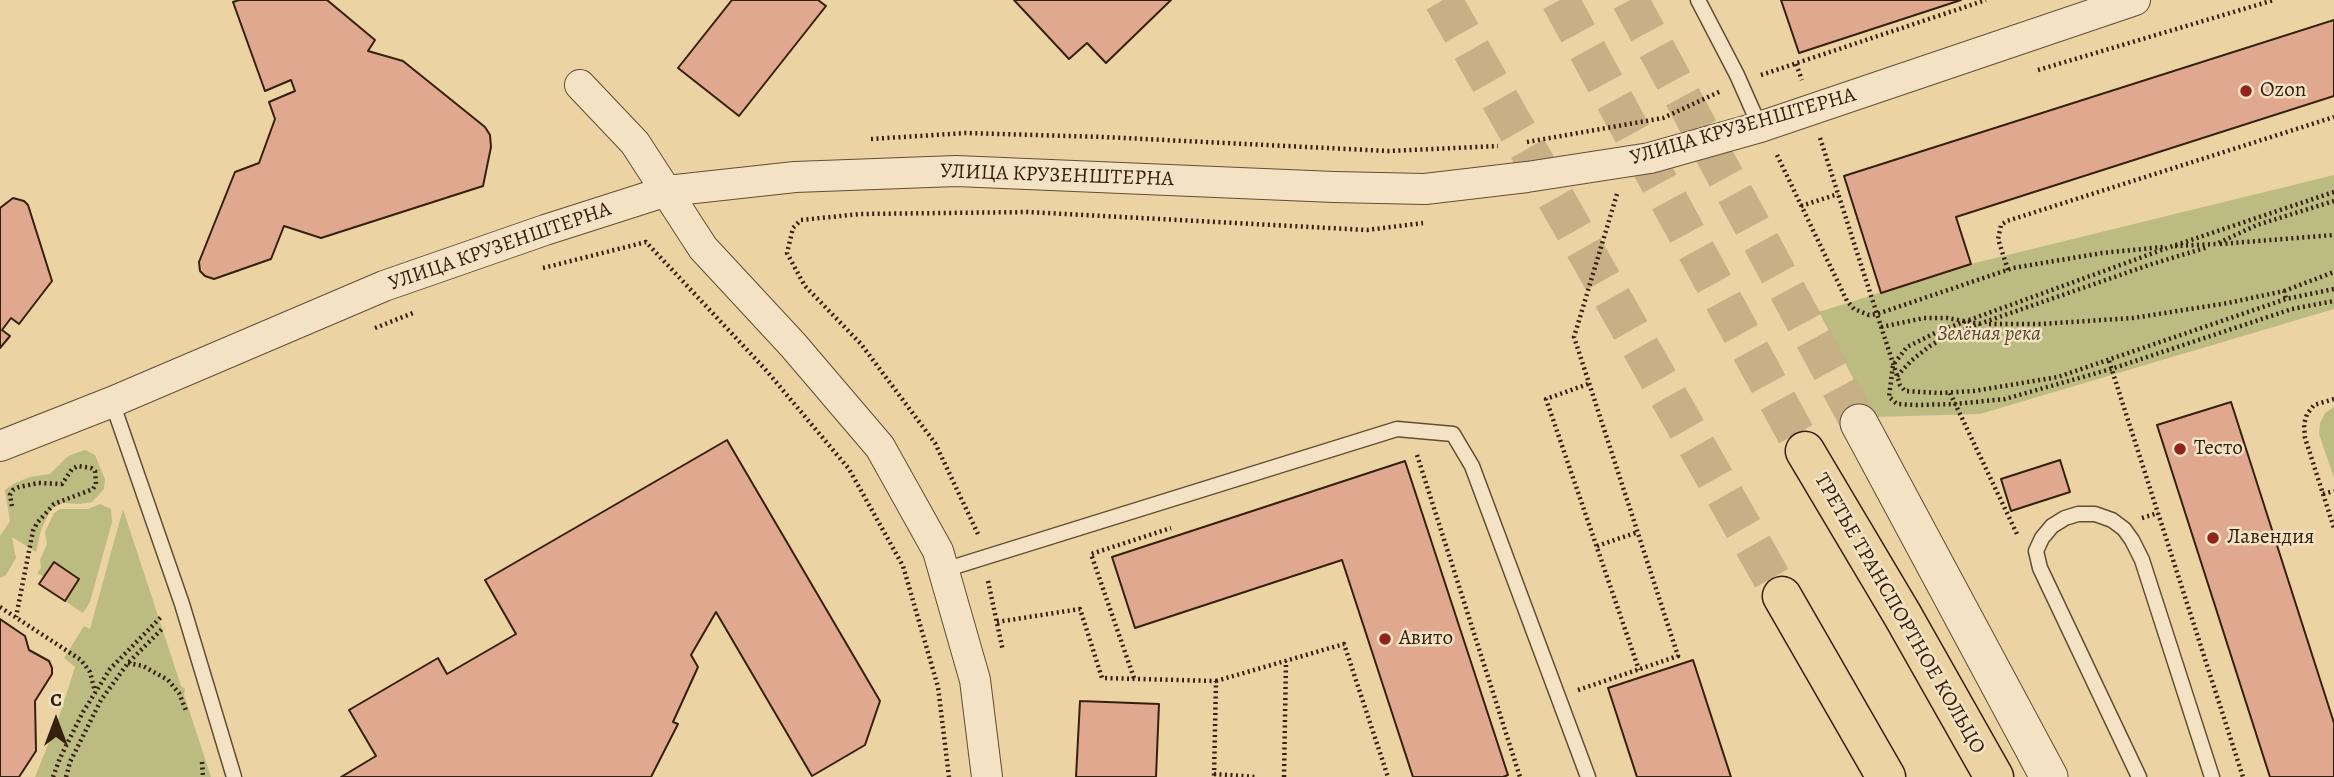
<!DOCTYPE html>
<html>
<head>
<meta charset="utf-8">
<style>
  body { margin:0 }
  #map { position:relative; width:2334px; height:777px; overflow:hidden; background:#ecd3a4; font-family:Alegreya,serif }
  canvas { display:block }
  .north { position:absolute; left:21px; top:686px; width:70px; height:70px; -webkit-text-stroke:5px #f3e2c4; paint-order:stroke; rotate:0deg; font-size:19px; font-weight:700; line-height:28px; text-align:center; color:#35200d }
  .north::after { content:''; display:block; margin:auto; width:24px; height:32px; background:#35200d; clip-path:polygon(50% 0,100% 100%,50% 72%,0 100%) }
</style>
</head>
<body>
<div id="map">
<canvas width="2334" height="777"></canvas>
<div class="north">С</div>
</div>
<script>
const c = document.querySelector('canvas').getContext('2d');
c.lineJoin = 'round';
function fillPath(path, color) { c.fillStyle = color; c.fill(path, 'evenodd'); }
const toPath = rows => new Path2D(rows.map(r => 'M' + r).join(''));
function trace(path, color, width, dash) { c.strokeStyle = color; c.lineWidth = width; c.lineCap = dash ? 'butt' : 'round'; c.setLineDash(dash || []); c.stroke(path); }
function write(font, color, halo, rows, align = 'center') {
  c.font = font + ' Alegreya,serif'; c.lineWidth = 5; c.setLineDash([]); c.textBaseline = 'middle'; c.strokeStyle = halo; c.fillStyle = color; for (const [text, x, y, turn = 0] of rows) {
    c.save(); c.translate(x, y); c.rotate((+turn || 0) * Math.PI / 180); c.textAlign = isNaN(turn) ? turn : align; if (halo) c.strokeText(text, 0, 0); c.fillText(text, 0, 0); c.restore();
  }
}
fillPath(toPath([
  [2334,175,2334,309,1980,414,1873,417,1819,312,1971,264],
  [2334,407,2334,478,2319,434,2320,423,2325,413],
  [85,450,95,455,105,479,104,489,92,502,80,504,63,503,51,509,41,530,36,552,12,537,16,558,6,575,0,578,0,536,10,521,5,490,15,483,30,477,50,474,68,456],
  [100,504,111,509,112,522,90,602,83,613,65,601,79,578,54,562,44,577,37,573,41,568,40,560,47,544,45,532,54,513,60,509,88,509],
  [123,509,181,686,185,689,184,695,211,777,35,777,58,720,75,667,64,658,84,626,90,629]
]), '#bcbb82');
const building = toPath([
  [239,0,327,0,375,40,368,51,403,61,485,127,490,135,491,147,483,186,321,238,284,226,271,259,214,279,205,276,200,271,199,262,235,172,259,163,275,119,269,102,295,91,291,80,265,91,233,2,239,0],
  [732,0,818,0,826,6,739,116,678,68,732,0],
  [1014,0,1171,0,1106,63,1087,43,1069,59,1014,0],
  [1781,0,1961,0,1799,53,1781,0],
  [2334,20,2334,96,1956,217,1971,264,1881,293,1844,176,2334,20],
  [13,198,24,201,28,205,52,281,19,324,11,318,2,330,10,336,0,348,0,208,13,198],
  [2231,402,2334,723,2334,777,2270,777,2157,425,2231,402],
  [727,440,880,701,865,745,812,776,716,612,691,655,698,667,673,722,678,724,651,777,341,777,376,756,349,710,438,658,447,674,516,634,485,580,727,440],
  [2060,460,2070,492,2011,511,2001,479,2060,460],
  [1405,461,1508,775,1503,777,1413,777,1342,560,1135,628,1112,557,1405,461],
  [54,562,79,579,65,601,39,584,54,562],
  [0,619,25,636,29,650,49,661,52,668,52,674,35,701,36,751,19,777,0,777,0,619],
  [1693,660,1731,777,1637,777,1608,688,1693,660],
  [1080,701,1159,704,1156,777,1076,777,1080,701]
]);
fillPath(building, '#e0a88e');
trace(building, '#35200d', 2);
trace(toPath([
  [1630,0,1859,423]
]), '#c7af86', 37, [37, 18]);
trace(toPath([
  [1443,0,1782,596],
  [1560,0,1805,451]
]), '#c7af86', 38, [38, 19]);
const service = toPath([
  [1698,0,1737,75,1760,127],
  [112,402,182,604,234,777],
  [944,570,1397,429,1453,434,1472,466,1588,777],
  [2139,777,2040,568,2036,551,2042,538,2052,526,2065,518,2078,514,2095,514,2112,520,2124,529,2132,540,2142,560,2212,777]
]);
const minor = toPath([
  [580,85,635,143,703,248,793,345,880,447,938,551,975,680,987,777],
  [0,446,112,402,384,286,545,230,667,191,795,177,956,171,1334,187,1425,189,1527,177,1650,158,1760,127,2135,0]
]);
const tertiary = toPath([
  [1859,423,2049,777]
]);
const primary = toPath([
  [1805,451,1903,616,1994,777],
  [1782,596,1886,777]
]);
trace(service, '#634d33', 17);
trace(minor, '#634d33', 32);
trace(tertiary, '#634d33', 39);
trace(primary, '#35200d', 41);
trace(toPath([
  [1796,64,1802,80],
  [2038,70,2274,0],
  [1761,75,1986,0],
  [1820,138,1900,385,1905,391,1939,393,1974,391,2058,377,2286,299,2334,289],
  [871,139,966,133,1104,137,1388,151,1498,146],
  [1527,142,1663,118,1721,91],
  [1777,155,1847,301,1854,309,1869,315,1877,314,2013,268,2102,253,2163,247],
  [2334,192,2170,247,1939,331,1907,347,1893,365,1889,397,1897,404,1917,405,1955,404,2005,399,2111,369,2292,309,2334,301],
  [1801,206,1838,194],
  [2220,244,2334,235],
  [2175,246,2216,244,2257,225,2334,201],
  [543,268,646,242,765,369,849,469,903,566,938,687,949,777],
  [2008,270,1998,239,2001,225,2007,221,2334,117],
  [2284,291,2334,272],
  [1989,324,2041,324,2133,318,2228,303,2284,291,2286,299],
  [1881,327,1924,318,1947,318,1980,324],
  [375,328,413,313],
  [2109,361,2243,777],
  [1897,376,1912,360,1930,346,1950,334,2149,265,2208,247],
  [1588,384,1546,399,1639,670],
  [1950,393,2017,534],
  [2334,399,2314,405,2307,414,2304,424,2305,438,2334,528],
  [1417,455,1520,777],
  [2323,494,2334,491],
  [12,506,10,495,13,490,19,487,38,483,62,484,72,469,78,466,91,468,95,471,96,484,93,489,54,504,37,523,33,531,16,617],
  [2142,518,2158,513],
  [978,534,935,443,861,344,805,286,801,279,787,253,793,228,801,220,860,214,1028,212,1367,230,1423,223],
  [1597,546,1638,532],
  [988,581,1003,651],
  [0,607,81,660,90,672,95,692],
  [997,622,1080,609,1102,678,1216,681,1214,777],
  [128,663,143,666,168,680,179,693,187,713],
  [1134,678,1091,554,1171,528],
  [1216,681,1344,644,1388,777],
  [1578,690,1678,656,1574,337,1617,194],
  [202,762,203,777],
  [1214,774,1256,777],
  [53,777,60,758,83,712,110,669,161,617],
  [66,777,70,762,101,700,128,663,164,627],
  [1284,777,1286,661]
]), '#35200d', 4.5, [2, 3.5]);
trace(service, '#f3e2c4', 14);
trace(minor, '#f3e2c4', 30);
trace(tertiary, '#f3e2c4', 37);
trace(primary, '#ecd3a4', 38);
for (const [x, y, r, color] of [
  [2246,91,7,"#8f2418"],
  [2180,449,7,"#8f2418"],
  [2213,538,7,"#8f2418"],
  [1385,639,7,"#8f2418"]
]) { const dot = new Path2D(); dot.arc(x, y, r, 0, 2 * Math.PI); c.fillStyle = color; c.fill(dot); trace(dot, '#f3e2c4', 2.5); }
write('21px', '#35200d', '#f3e2c4', [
  ["Ozon",2260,91],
  ["Тесто",2194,449],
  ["Лавендия",2227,538],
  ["Авито",1399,639]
], 'left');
write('21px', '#35200d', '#f3e2c4', [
  ["УЛИЦА КРУЗЕНШТЕРНА",1743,127,-16],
  ["УЛИЦА КРУЗЕНШТЕРНА",1057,176,2],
  ["УЛИЦА КРУЗЕНШТЕРНА",500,247,-19],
  ["ТРЕТЬЕ ТРАНСПОРТНОЕ КОЛЬЦО",1899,614,60]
]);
write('italic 21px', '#57472a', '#f3e2c4', [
  ["Зелёная река",1989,335]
]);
</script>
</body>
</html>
